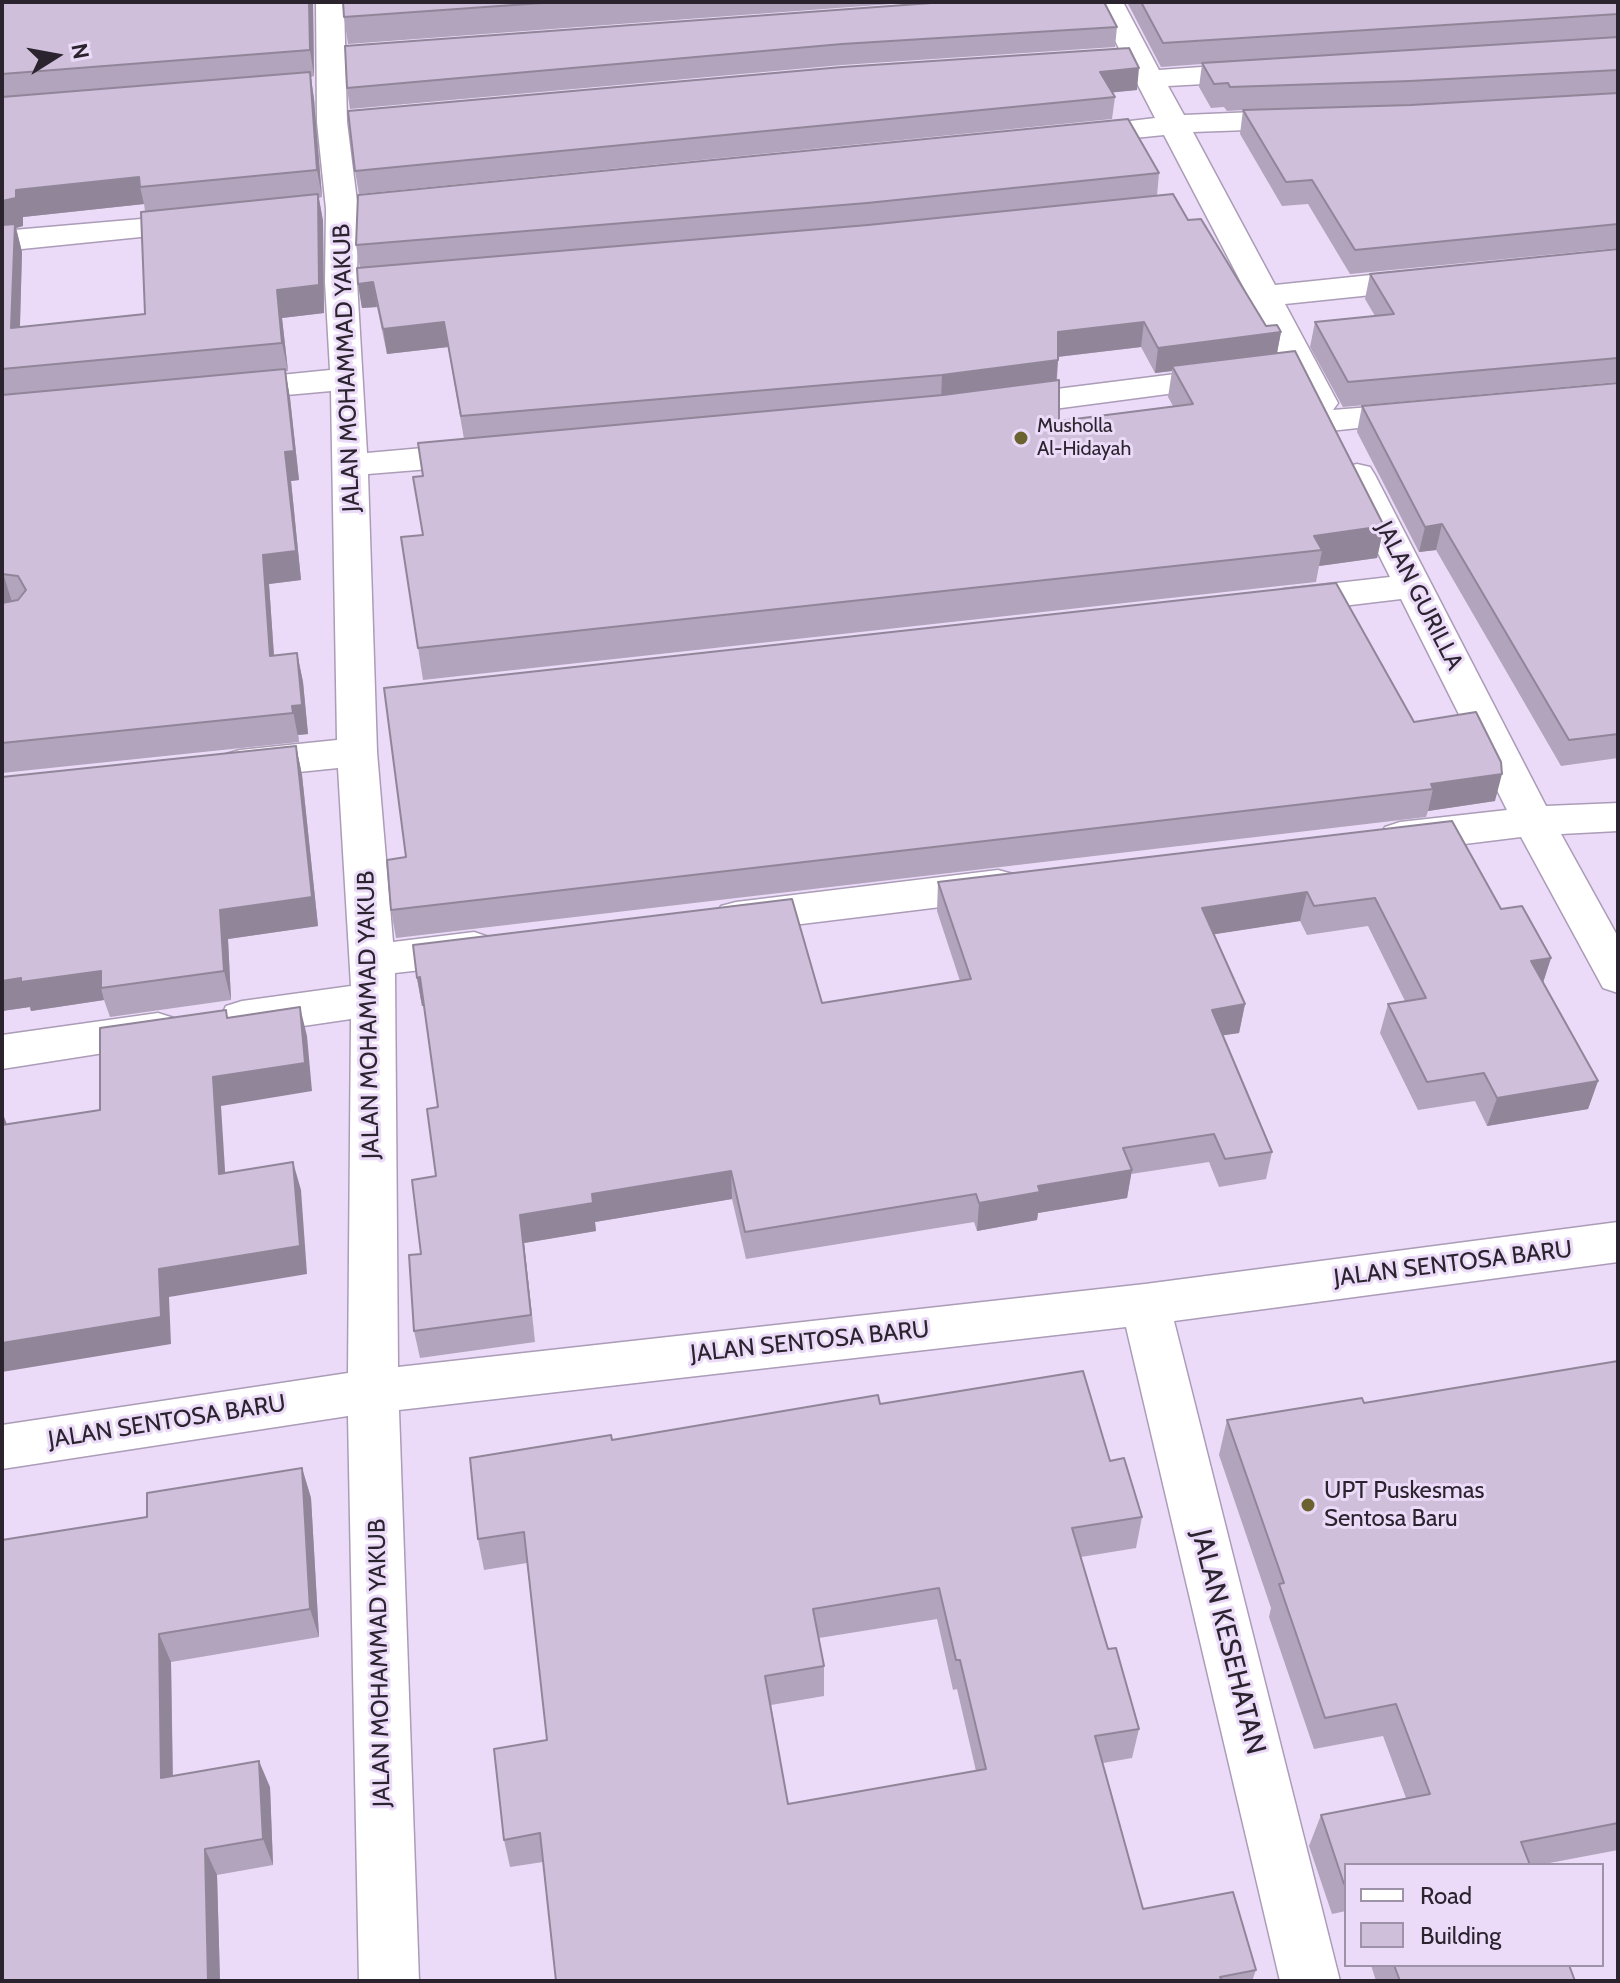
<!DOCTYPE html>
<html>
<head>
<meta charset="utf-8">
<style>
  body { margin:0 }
  #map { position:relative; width:1620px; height:1983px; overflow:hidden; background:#ebdbf8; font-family:Cabin,sans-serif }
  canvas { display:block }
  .frame { position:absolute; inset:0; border:4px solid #2b242f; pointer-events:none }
  .legend { position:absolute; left:1344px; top:1863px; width:260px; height:104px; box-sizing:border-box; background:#ebdbf8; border:2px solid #9e92a8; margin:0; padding:10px 14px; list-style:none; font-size:24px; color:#2b242f }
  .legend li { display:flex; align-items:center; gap:16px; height:40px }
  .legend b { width:40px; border:2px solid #9e92a8 }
  .north { position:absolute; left:16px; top:16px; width:80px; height:80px; -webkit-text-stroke:6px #ebdbf8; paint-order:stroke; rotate:79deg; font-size:22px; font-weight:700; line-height:32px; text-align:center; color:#2b242f }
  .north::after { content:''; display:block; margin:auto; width:28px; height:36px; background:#2b242f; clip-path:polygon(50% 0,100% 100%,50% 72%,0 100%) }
</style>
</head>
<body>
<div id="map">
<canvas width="1620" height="1983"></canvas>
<div class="frame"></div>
<ul class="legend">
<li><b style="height:10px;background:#fff"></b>Road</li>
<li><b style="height:22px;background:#cfbfdb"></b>Building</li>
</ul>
<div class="north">N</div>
</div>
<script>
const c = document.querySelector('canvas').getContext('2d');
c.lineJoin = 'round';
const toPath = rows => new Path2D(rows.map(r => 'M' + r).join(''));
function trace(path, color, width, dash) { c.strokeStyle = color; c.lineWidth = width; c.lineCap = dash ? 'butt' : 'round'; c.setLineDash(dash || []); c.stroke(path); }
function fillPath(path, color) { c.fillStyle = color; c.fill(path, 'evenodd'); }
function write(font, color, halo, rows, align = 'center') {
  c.font = font + ' Cabin,sans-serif'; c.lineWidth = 6; c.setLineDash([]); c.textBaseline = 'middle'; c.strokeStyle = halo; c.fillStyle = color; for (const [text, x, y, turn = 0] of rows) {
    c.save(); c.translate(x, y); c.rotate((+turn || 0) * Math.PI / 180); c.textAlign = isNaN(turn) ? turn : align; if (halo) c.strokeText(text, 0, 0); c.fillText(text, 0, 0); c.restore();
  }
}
const minor = toPath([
  [316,2,344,2,347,122,358,209,357,282,367,453,479,443,491,447,497,454,491,461,479,465,368,474,377,752,393,942,474,932,489,937,496,948,489,959,474,964,395,973,398,1367,1145,1284,1618,1222,1618,1262,1174,1321,1340,1981,1280,1981,1126,1327,399,1410,419,1981,359,1981,348,1416,2,1469,2,1425,348,1373,351,1019,242,1035,226,1030,220,1018,226,1006,242,1001,351,986,338,768,240,778,226,774,220,764,226,754,240,750,337,740,331,391,231,400,219,397,214,390,219,383,231,380,330,370,325,282,326,209,317,122,316,2],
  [1095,2,1123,2,1159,70,1258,63,1268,66,1272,72,1268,78,1258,81,1168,86,1184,115,1302,110,1312,113,1317,119,1312,125,1302,128,1193,132,1275,285,1429,269,1440,272,1445,279,1440,286,1429,289,1285,304,1338,403,1333,410,1420,403,1432,406,1437,413,1432,420,1330,431,1318,428,1313,421,1320,413,1309,410,1304,403,1164,135,1075,144,1064,141,1060,135,1064,129,1155,118,1095,2],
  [199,214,210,216,215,223,210,230,2,251,2,231,199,214],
  [1231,367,1243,370,1248,377,1243,384,1001,416,989,413,984,406,989,399,1001,396,1231,367],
  [1357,464,1370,467,1375,475,1546,806,1618,803,1618,831,1561,834,1618,937,1618,993,1603,988,1521,837,1400,852,1385,847,1379,837,1385,827,1400,822,1507,810,1401,599,1284,613,1271,609,1265,601,1271,593,1284,589,1390,577,1339,475,1344,467,1357,464],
  [998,870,1013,874,1019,885,1013,896,998,900,736,932,721,928,715,917,721,906,736,902,998,870],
  [158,1013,174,1018,180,1030,174,1042,2,1069,2,1035,158,1013]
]);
trace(minor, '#ab9cb7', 3);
fillPath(minor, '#fff');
fillPath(toPath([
  [2,2,313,2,314,76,311,77,314,99,322,197,319,198,323,221,324,313,282,318,288,371,285,371,290,398,299,480,291,481,301,580,269,584,274,656,297,653,303,682,308,734,298,735,299,742,2,773],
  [144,204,145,211,145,314,20,327,22,252,16,228,23,226,23,217],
  [343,2,919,2,348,44,344,17],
  [945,2,1117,27,1115,47,842,65,350,109,347,88],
  [1127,2,1618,2,1618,248,1350,274,1308,204,1282,206,1240,134,1243,110,1227,111,1224,107,1211,108,1199,87,1202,64,1161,67],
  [1129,48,1137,90,1112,92,1115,97,1112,119,359,194,355,171],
  [1159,173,1157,196,1188,220,1266,326,1281,332,1277,353,1384,526,1377,558,1319,566,1316,582,423,680,401,537,422,535,423,476,464,439,448,347,387,354,377,307,362,308,358,284,360,268,356,245],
  [1141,347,1155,373,1172,371,1168,397,1173,406,1059,421,1057,381,1058,357],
  [1618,249,1618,382,1343,407,1310,347,1315,322,1375,316,1365,299,1370,274],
  [1618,383,1618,758,1561,766,1436,550,1419,552,1357,432,1362,406],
  [1414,722,1495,801,1428,811,1426,817,396,938,391,910],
  [296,746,302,775,318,926,228,939,231,1000,110,1017,104,1000,31,1011,30,1007,2,1011,2,777],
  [1452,821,1501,909,1551,958,1543,982,1598,1081,1588,1109,1487,1126,1475,1101,1418,1110,1380,1033,1388,1004,1405,1001,1368,926,1307,935,1300,921,1214,934,1245,1004,1239,1033,1223,1035,1272,1152,1266,1179,1219,1187,1209,1162,1131,1174,1127,1198,1038,1213,1037,1220,977,1231,974,1222,746,1259,732,1199,595,1222,596,1231,524,1243,535,1342,420,1358,414,1331,421,1254,436,1176,438,1107,424,1006,422,1006,417,978,822,1003,960,981,937,911,938,882],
  [1618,1361,1618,1850,1539,1865,1346,1865,1346,1911,1332,1914,1309,1846,1321,1815,1406,1798,1383,1736,1314,1749,1269,1617,1271,1608,1219,1455,1227,1420,1364,1403],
  [880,1404,1110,1461,1142,1517,1136,1548,1081,1557,1108,1649,1139,1729,1132,1758,1103,1763,1143,1909,1256,1970,1252,1981,556,1981,543,1862,510,1867,504,1840,547,1740,527,1563,484,1570,478,1539,612,1440],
  [937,1619,953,1690,957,1689,976,1771,788,1804,771,1705,824,1696,824,1666,819,1638],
  [302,1468,311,1498,319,1637,171,1662,173,1776,270,1787,273,1865,217,1875,220,1981,2,1981,147,1517],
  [1371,1965,1569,1965,1575,1981,1376,1981]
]), '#b2a4bc');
fillPath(toPath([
  [309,2,313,2,314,76,310,50],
  [1139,68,1137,90,1098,94,1100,72],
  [310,72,314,99,322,197,317,170],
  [139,177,140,187,144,204,23,217,23,226,16,228,22,252,19,356,11,328,2,230,2,201,16,190],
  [318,194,323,221,324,313,282,318,288,371,282,343,277,290],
  [373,282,377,307,362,308,358,284],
  [444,322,448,347,387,354,383,329],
  [1144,322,1141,347,1056,357,1058,332],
  [1281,332,1276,358,1172,366,1172,371,1155,373,1158,348],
  [1058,360,1056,385,941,400,942,375],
  [285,369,290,398,299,480,291,481,301,580,269,584,276,685,270,656,263,555,285,452],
  [1442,524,1436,550,1419,552,1425,527],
  [1384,526,1377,558,1319,566,1322,550,1314,536],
  [3,573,12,602,2,605,2,574],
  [297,653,303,682,308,734,298,735,299,742,292,706],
  [296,746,302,775,318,926,228,939,231,1000,224,971,220,910],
  [1502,774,1495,801,1428,811,1433,789,1431,784],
  [1307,892,1300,921,1197,937,1202,908],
  [1551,958,1542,986,1531,961],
  [101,971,101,988,104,1000,31,1011,30,1007,2,1011,2,981],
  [420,977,425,1006,422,1006,417,978],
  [1245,1004,1239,1033,1206,1038,1212,1010],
  [300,1007,307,1036,312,1091,221,1106,227,1202,219,1174,213,1077],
  [1598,1081,1588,1109,1487,1126,1497,1098],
  [2,1112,11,1134,2,1133],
  [293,1162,301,1190,307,1274,169,1297,171,1344,2,1372,2,1343,159,1269],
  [1132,1170,1127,1198,1038,1213,1037,1220,977,1231,979,1203,1038,1186],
  [731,1171,732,1199,595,1222,596,1231,524,1243,535,1342,520,1215,592,1194],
  [302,1468,311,1498,319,1637,310,1609],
  [159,1634,171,1662,173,1804,161,1778],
  [259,1761,270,1787,273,1865,263,1839],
  [205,1849,217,1875,220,1981,208,1981]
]), '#918699');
const building = toPath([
  [2,2,309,2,310,50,2,74,2,2],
  [343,2,556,2,344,17,343,2],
  [945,2,1104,2,1117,27,842,44,347,88,345,46,945,2],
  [1141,2,1618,2,1618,14,1163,43,1141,2],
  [1618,37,1618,70,1410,81,1230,87,1228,83,1214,84,1202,63,1618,37],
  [1129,48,1139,68,1100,72,1115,97,355,171,348,111,842,67,1129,48],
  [310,72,317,170,140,187,139,177,16,190,16,198,2,201,2,97,310,72],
  [1618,93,1618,224,1355,250,1312,180,1286,182,1243,110,1411,105,1618,93],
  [1128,119,1159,173,867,203,356,245,358,195,1128,119],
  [318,194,319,285,277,290,282,343,2,369,2,225,15,224,11,328,145,314,141,212,318,194],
  [1173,194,1188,220,1201,219,1266,326,1277,325,1281,332,1158,348,1144,322,1058,332,1058,360,942,375,461,416,444,322,383,329,373,282,358,284,357,268,868,225,1173,194],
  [1618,249,1618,358,1348,382,1315,322,1394,314,1370,274,1618,249],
  [1295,351,1384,526,1314,536,1322,550,418,648,401,537,423,535,413,477,423,476,418,443,943,395,1059,380,1059,421,1193,404,1172,366,1295,351],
  [285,369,294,451,285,452,296,551,263,555,270,656,297,653,302,705,292,706,293,713,2,743,2,603,18,600,26,590,18,576,2,574,2,395,285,369],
  [1618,383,1618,734,1569,740,1442,524,1425,527,1362,406,1618,383],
  [1336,583,1414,722,1476,712,1501,762,1502,774,1431,784,1433,789,391,910,387,860,406,857,384,688,1336,583],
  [296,746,312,897,220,910,224,971,101,988,101,971,21,982,21,978,2,981,2,777,296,746],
  [1452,821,1501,909,1522,906,1551,958,1531,961,1598,1081,1497,1098,1484,1073,1427,1082,1388,1004,1426,998,1375,898,1314,906,1307,892,1202,908,1245,1004,1212,1010,1272,1152,1225,1159,1214,1134,1123,1148,1132,1170,1038,1186,1040,1192,979,1203,976,1194,745,1232,731,1171,592,1194,593,1203,520,1215,531,1315,414,1331,409,1255,421,1254,412,1180,436,1176,427,1109,438,1107,420,977,417,978,413,945,792,899,822,1003,971,979,938,882,1452,821],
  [300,1007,305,1063,213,1077,219,1174,293,1162,300,1246,159,1269,161,1317,2,1343,2,1125,100,1110,100,1028,226,1010,227,1018,300,1007],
  [1618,1361,1618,1823,1521,1842,1530,1865,1346,1865,1346,1884,1344,1884,1321,1815,1430,1794,1396,1704,1325,1718,1279,1584,1284,1583,1227,1420,1362,1398,1364,1403,1618,1361],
  [1083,1371,1110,1461,1124,1458,1142,1517,1072,1528,1108,1649,1116,1648,1139,1729,1095,1736,1143,1909,1233,1892,1256,1970,1220,1977,1222,1981,556,1981,540,1833,504,1840,494,1749,547,1740,524,1532,478,1539,470,1458,611,1435,612,1440,878,1395,880,1404,1083,1371],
  [939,1588,956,1660,960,1660,986,1769,788,1804,765,1676,824,1666,813,1609,939,1588],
  [302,1468,310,1609,159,1634,161,1778,259,1761,263,1839,205,1849,208,1981,2,1981,2,1540,147,1517,147,1493,302,1468],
  [1394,1965,1569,1965,1575,1981,1400,1981,1394,1965]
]);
fillPath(building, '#cfbfdb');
trace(building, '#918699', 2);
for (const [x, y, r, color] of [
  [1021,438,8,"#6b622f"],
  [1308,1505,8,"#6b622f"]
]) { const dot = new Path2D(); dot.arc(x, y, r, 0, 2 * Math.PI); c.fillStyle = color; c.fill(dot); trace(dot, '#ebdbf8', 3); }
write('20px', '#2b242f', '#ebdbf8', [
  ["Musholla",1037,426],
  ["Al-Hidayah",1037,449]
], 'left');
write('24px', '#2b242f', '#ebdbf8', [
  ["JALAN MOHAMMAD YAKUB",347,368,-92],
  ["JALAN GURILLA",1419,596,63],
  ["JALAN MOHAMMAD YAKUB",369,1015,-91],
  ["JALAN SENTOSA BARU",1453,1264,-7],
  ["JALAN SENTOSA BARU",810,1342,-6],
  ["JALAN SENTOSA BARU",167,1422,-9],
  ["JALAN MOHAMMAD YAKUB",380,1663,-91]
]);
write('24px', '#2b242f', '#ebdbf8', [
  ["UPT Puskesmas",1324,1491],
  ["Sentosa Baru",1324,1519]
], 'left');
write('28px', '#2b242f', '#ebdbf8', [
  ["JALAN KESEHATAN",1228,1642,76]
]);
</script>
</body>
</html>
